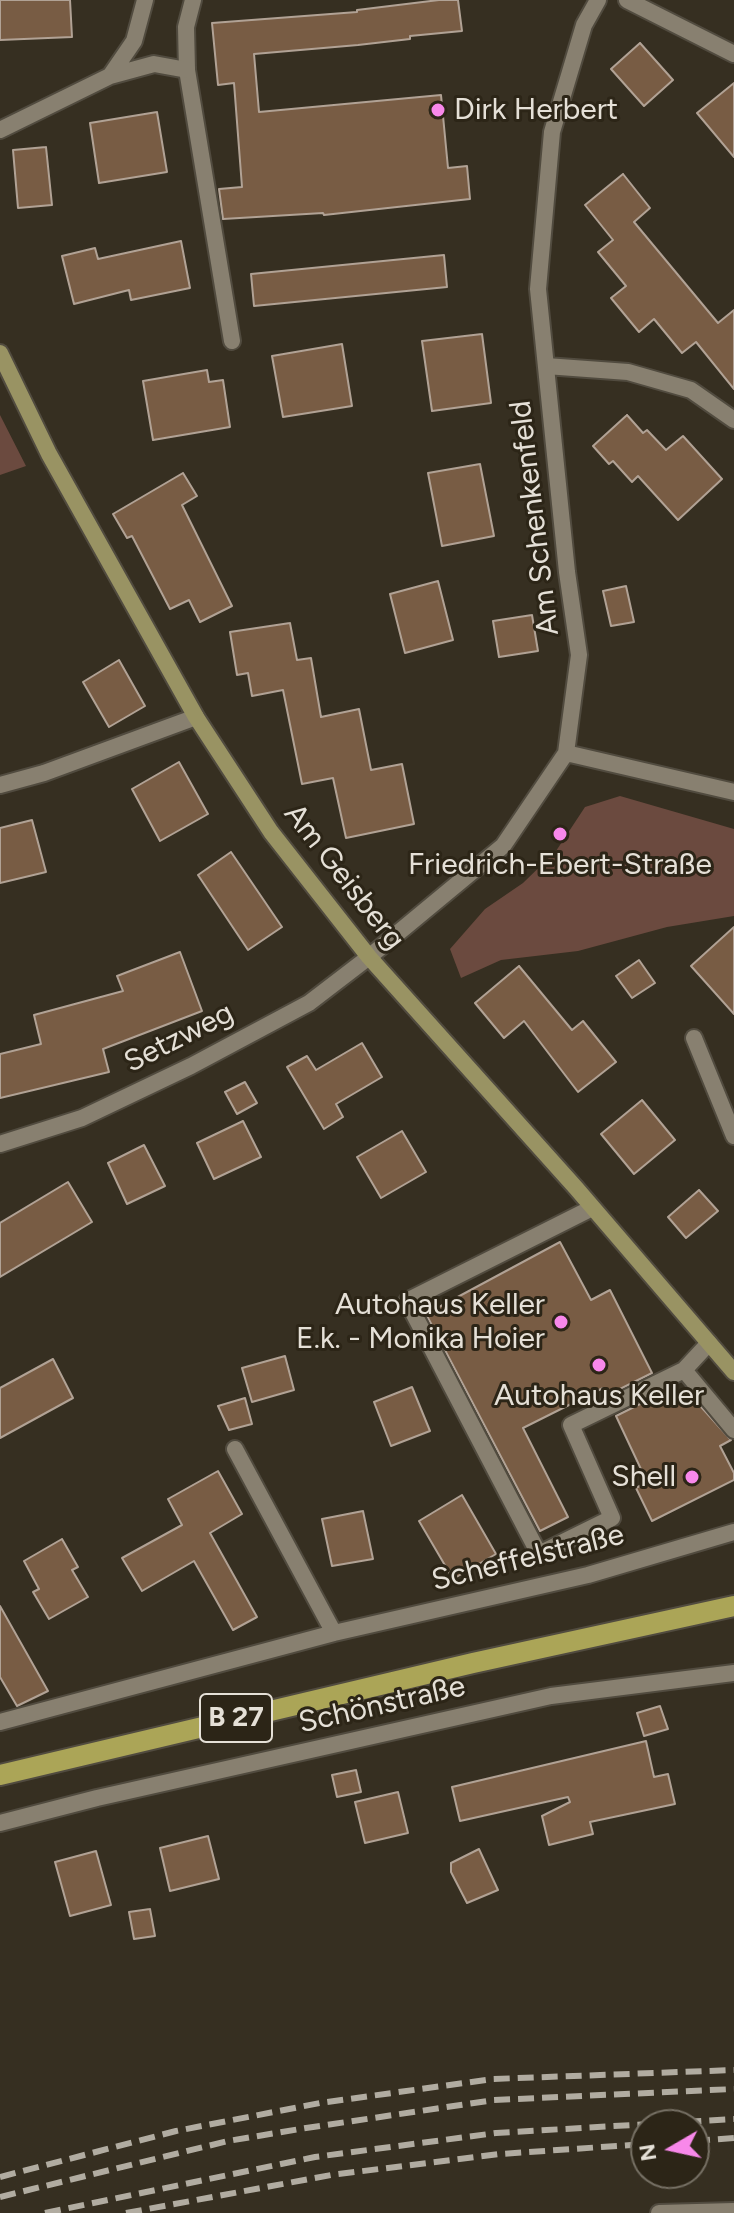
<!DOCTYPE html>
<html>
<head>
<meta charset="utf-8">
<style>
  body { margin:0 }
  #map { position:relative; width:734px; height:2213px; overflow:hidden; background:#362f21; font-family:Figtree,sans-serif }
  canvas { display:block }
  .north { position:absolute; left:630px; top:2109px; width:80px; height:80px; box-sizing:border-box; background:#2c2517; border:2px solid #767064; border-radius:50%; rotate:261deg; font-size:22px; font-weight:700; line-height:32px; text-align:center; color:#e5e0d7 }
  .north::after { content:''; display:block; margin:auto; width:28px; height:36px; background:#f888ea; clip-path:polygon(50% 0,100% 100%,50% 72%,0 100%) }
</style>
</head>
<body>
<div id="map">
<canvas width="734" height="2213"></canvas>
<div class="north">N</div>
</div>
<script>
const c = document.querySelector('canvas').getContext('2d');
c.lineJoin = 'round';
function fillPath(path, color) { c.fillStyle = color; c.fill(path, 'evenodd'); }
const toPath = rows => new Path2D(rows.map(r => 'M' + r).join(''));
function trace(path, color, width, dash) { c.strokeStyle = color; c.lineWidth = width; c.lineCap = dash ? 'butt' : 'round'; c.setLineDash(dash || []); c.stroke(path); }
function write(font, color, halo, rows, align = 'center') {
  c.font = font + ' Figtree,sans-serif'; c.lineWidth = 6; c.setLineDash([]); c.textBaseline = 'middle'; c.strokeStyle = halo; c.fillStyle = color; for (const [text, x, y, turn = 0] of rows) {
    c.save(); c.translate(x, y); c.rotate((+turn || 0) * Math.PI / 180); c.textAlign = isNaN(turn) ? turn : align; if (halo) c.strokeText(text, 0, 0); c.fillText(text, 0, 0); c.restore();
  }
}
fillPath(toPath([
  [0,415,26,466,0,475],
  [620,796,734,829,734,916,667,927,578,951,501,960,461,978,450,949,485,909,523,883,556,851,585,807]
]), '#6b4a3f');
const building = toPath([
  [0,0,70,0,72,37,0,40,0,0],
  [439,0,458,0,462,31,410,36,410,39,358,45,254,54,259,112,441,95,448,168,467,166,470,199,324,215,323,213,223,219,219,189,242,187,234,83,218,85,212,23,357,12,357,10,439,0],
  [640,43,673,80,644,106,611,69,640,43],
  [734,83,734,157,697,113,734,83],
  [157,112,167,172,99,183,90,123,157,112],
  [46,147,52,205,18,208,13,150,46,147],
  [623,174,650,208,634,222,718,323,734,310,734,389,696,342,682,353,654,319,639,332,611,298,626,286,598,252,613,240,585,205,623,174],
  [181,241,190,288,131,300,129,290,74,304,62,256,95,248,98,259,181,241],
  [444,255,447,287,254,306,251,274,444,255],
  [482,334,491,403,432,411,422,341,482,334],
  [342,344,352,406,283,417,272,356,342,344],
  [207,370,209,382,223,380,230,427,153,440,143,381,207,370],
  [627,415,643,433,647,430,666,450,683,436,722,479,678,520,638,476,632,482,613,461,609,464,593,446,627,415],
  [480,464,494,536,442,546,428,473,480,464],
  [183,473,197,496,182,505,232,606,200,622,189,600,170,609,132,536,127,538,113,514,183,473],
  [438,581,453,640,405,653,390,594,438,581],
  [626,586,634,622,611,626,603,591,626,586],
  [532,615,538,651,499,657,493,621,532,615],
  [290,623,297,660,311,658,321,717,359,709,371,770,402,764,414,824,346,838,333,778,302,784,283,690,252,696,248,673,237,675,230,632,290,623],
  [119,660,145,706,109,727,83,682,119,660],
  [179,762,208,814,160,841,132,789,179,762],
  [32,820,46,872,0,883,0,828,32,820],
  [231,852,282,927,248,950,198,875,231,852],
  [734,927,734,1014,691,966,734,927],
  [180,952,202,1011,103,1049,109,1072,0,1098,0,1054,41,1044,34,1015,123,991,117,976,180,952],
  [639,960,655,983,632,998,616,976,639,960],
  [519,966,572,1030,583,1021,616,1062,578,1092,524,1021,504,1038,475,1003,519,966],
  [362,1043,382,1077,336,1104,343,1117,324,1129,287,1067,307,1056,316,1070,362,1043],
  [245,1082,257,1103,237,1114,225,1092,245,1082],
  [642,1100,675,1140,634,1174,601,1134,642,1100],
  [243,1121,261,1157,214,1179,197,1143,243,1121],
  [402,1131,426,1172,381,1198,357,1157,402,1131],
  [144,1145,165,1186,127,1204,108,1163,144,1145],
  [68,1182,92,1222,0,1277,0,1223,68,1182],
  [699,1190,718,1211,686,1238,668,1217,699,1190],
  [560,1242,591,1300,610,1290,652,1373,606,1396,603,1388,523,1428,568,1517,540,1531,426,1314,560,1242],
  [285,1356,294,1390,252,1402,242,1368,285,1356],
  [53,1359,73,1398,0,1438,0,1388,53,1359],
  [412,1387,430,1431,391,1446,374,1402,412,1387],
  [685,1389,731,1440,720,1446,734,1473,734,1480,652,1521,636,1488,647,1482,616,1416,662,1393,665,1399,685,1389],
  [245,1398,252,1424,229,1430,218,1406,245,1398],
  [218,1471,242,1514,210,1533,257,1617,233,1630,194,1561,142,1591,122,1558,182,1525,168,1499,218,1471],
  [462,1495,496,1554,453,1579,419,1521,462,1495],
  [363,1511,373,1559,332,1566,322,1519,363,1511],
  [62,1539,78,1567,72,1570,88,1597,49,1619,33,1592,39,1589,24,1561,62,1539],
  [0,1606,48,1691,17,1706,0,1677,0,1606],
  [660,1706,668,1729,644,1736,637,1713,660,1706],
  [646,1741,654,1777,668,1774,675,1804,590,1822,593,1834,549,1845,542,1816,570,1802,568,1797,460,1821,452,1787,646,1741],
  [356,1770,361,1792,337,1797,332,1775,356,1770],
  [398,1792,408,1833,365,1843,355,1802,398,1792],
  [208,1836,219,1879,170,1891,160,1848,208,1836],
  [479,1849,498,1890,467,1903,451,1872,451,1863,479,1849],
  [96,1851,111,1905,70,1916,55,1862,96,1851],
  [150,1909,155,1936,134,1939,129,1912,150,1909]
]);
fillPath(building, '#785c44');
trace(building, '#b1a295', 2);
const lane = toPath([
  [193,0,186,27,187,70,232,341],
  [592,1208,407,1301,539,1554,612,1518,571,1425,684,1370,709,1343],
  [684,1370,734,1430]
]);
const street = toPath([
  [627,0,734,54],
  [110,76,154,64,187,70],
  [0,130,110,76,134,41,145,0],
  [546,366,628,372,691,390,734,420],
  [566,753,734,792],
  [0,785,44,773,196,717],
  [694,1038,734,1136],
  [0,1144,82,1118,191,1066,309,1003,369,957,503,846,566,753,579,655,567,572,538,289,552,132,584,25,598,0],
  [235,1449,334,1633],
  [0,1722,334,1633,588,1575,734,1532],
  [0,1823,97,1798,551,1696,734,1673],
  [659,2213,734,2211]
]);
const secondary = toPath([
  [0,353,49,454,196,717,271,832,369,957,576,1188,734,1372]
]);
const primary = toPath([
  [0,1775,473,1663,734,1606]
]);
trace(lane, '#514b3f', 20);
trace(street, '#514b3f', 20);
trace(secondary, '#514b3f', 20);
trace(primary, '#514b3f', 24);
trace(lane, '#888070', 16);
trace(street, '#888070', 16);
trace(secondary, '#999363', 16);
trace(primary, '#aba557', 20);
trace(toPath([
  [694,2141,734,2138],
  [0,2177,176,2131,320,2103,493,2079,734,2070],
  [0,2197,228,2141,306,2128,494,2100,734,2089],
  [45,2213,315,2157,496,2133,734,2119],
  [126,2213,331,2175,500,2154,646,2144]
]), '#b1aca1', 6, [16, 8]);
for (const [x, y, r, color] of [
  [438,110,8,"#f888ea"],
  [560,834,8,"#f888ea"],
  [561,1322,8,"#f888ea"],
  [599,1365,8,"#f888ea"],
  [692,1477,8,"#f888ea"]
]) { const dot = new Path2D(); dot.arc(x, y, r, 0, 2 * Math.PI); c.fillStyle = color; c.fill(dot); trace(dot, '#2c2517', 3); }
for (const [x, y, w] of [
  [236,1718,72]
]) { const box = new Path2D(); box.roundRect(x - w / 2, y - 24, w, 48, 6); c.fillStyle = '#2c2517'; c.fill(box); trace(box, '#e5e0d7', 2); }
write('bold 28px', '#e5e0d7', null, [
  ["B 27",236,1718]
]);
write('30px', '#e5e0d7', '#2c2517', [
  ["Dirk Herbert",454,110,"left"],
  ["Friedrich-Ebert-Straße",560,865],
  ["Autohaus Keller",545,1305,"right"],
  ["E.k. - Monika Hoier",545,1339,"right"],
  ["Autohaus Keller",599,1396],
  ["Shell",676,1477,"right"]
]);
write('30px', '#e5e0d7', '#2c2517', [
  ["Am Schenkenfeld",535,518,-97],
  ["Am Geisberg",344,877,52],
  ["Setzweg",179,1038,-27],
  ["Scheffelstraße",528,1558,-14],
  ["Schönstraße",382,1705,-13]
]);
</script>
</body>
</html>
